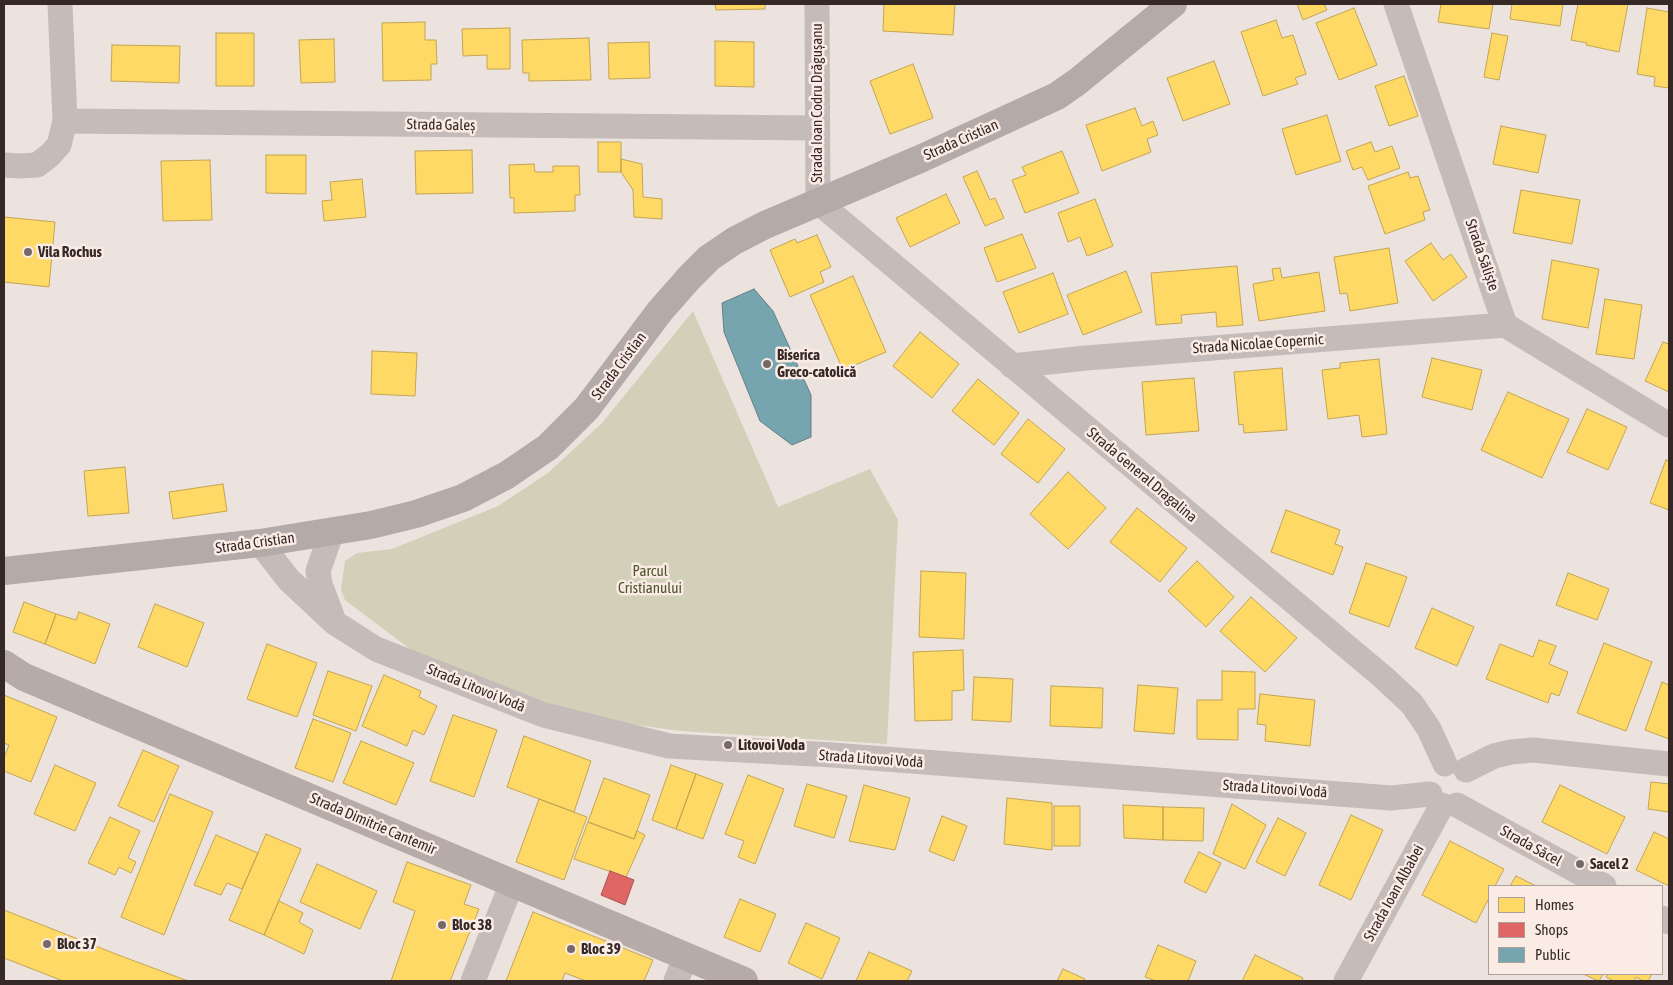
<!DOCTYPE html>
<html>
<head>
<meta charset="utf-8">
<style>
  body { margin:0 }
  #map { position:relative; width:1673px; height:985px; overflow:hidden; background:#ece3df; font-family:"Asap Condensed",sans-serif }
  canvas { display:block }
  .frame { position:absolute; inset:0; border:5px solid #362826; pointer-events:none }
  .legend { position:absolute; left:1488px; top:885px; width:175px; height:90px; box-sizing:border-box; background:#faece5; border:1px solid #ac9e99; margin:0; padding:6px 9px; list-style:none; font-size:15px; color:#362826 }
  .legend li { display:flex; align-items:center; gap:10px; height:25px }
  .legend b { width:25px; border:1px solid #ac9e99 }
</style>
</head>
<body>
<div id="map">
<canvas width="1673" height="985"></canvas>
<div class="frame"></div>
<ul class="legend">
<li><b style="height:14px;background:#ffd966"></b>Homes</li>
<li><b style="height:14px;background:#e06666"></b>Shops</li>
<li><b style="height:14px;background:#76a5af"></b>Public</li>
</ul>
</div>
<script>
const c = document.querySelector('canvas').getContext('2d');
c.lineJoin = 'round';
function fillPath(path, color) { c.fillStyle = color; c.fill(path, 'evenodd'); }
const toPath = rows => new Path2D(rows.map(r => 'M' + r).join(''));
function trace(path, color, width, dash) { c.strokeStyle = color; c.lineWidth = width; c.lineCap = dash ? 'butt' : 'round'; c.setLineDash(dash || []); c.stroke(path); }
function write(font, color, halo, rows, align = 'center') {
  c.font = font + ' "Asap Condensed",sans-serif'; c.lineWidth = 5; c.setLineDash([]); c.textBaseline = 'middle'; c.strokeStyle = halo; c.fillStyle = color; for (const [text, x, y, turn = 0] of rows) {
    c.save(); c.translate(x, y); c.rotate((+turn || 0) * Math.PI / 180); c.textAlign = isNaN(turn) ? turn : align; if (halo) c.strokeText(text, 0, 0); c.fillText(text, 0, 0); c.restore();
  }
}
fillPath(toPath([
  [693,311,778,507,870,469,898,520,887,744,681,731,623,723,558,708,414,652,345,600,341,590,345,561,357,553,392,549,498,506,548,473,602,423]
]), '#d2d0b8');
const homes = toPath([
  [715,4,765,4,765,9,716,10,715,4],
  [884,4,955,4,953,35,883,31,884,4],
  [1297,4,1324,4,1327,10,1303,20,1297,4],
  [1441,4,1493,4,1489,29,1438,22,1441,4],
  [1512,4,1563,4,1560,26,1510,19,1512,4],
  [1578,4,1628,4,1619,52,1586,45,1587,43,1571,40,1578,4],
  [1354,8,1377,65,1339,80,1316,23,1354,8],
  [1647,8,1669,12,1669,88,1654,86,1655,77,1637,74,1647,8],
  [1276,20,1282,38,1293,35,1306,74,1295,78,1298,84,1263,96,1241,32,1276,20],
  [425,22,425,40,436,40,437,64,431,64,431,80,383,81,382,23,425,22],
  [510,28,510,69,487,69,487,55,463,56,462,29,510,28],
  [216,33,254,33,254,86,216,86,216,33],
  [1492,33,1508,36,1499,80,1484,77,1492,33],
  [589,38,591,80,529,81,529,73,523,73,522,40,589,38],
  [334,39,335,82,301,83,299,40,334,39],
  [715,41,754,42,754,87,715,86,715,41],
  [649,42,650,78,609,79,608,43,649,42],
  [112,45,180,46,179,83,111,81,112,45],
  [1214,61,1230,104,1183,121,1167,78,1214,61],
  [913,64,933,118,890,134,870,81,913,64],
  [1404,76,1418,116,1389,126,1375,86,1404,76],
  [1135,108,1142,126,1153,121,1158,135,1147,139,1151,152,1102,171,1086,125,1135,108],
  [1327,115,1341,161,1296,175,1282,129,1327,115],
  [1501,126,1546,135,1538,173,1493,164,1501,126],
  [598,142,621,142,621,172,598,172,598,142],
  [1371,142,1375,152,1392,146,1400,168,1368,180,1362,167,1353,170,1346,151,1371,142],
  [472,150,473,193,416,194,415,151,472,150],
  [1062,151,1079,193,1025,213,1012,180,1026,175,1022,167,1062,151],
  [266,155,306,155,306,194,266,193,266,155],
  [621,159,642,164,643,197,662,199,662,219,634,217,633,190,621,172,621,159],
  [210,160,212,220,163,221,161,161,210,160],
  [534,164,535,172,553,172,553,166,579,166,580,195,575,195,575,211,514,213,514,198,510,198,509,165,534,164],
  [977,171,990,200,995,198,1004,218,985,226,963,177,977,171],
  [1408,172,1410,178,1418,176,1430,210,1423,212,1425,220,1385,234,1368,186,1408,172],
  [362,179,366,217,324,221,322,201,332,200,330,182,362,179],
  [1521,190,1580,200,1572,244,1513,233,1521,190],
  [946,194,960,223,910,247,896,218,946,194],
  [1095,199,1113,246,1087,256,1080,237,1068,242,1058,213,1095,199],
  [4,217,55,222,49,287,4,282,4,217],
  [1022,234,1036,268,997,282,984,248,1022,234],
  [817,235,831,267,820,272,824,282,790,297,770,250,795,239,797,243,817,235],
  [1431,243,1443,260,1451,254,1467,277,1433,301,1405,261,1431,243],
  [1389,248,1398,303,1350,311,1347,293,1340,294,1334,257,1389,248],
  [1552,260,1599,269,1588,328,1542,319,1552,260],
  [1237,266,1243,325,1217,327,1216,312,1181,315,1182,323,1156,325,1151,273,1237,266],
  [1280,268,1282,278,1319,272,1325,311,1259,321,1253,284,1274,280,1272,269,1280,268],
  [1126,271,1142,312,1083,335,1067,295,1126,271],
  [1053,273,1068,314,1019,333,1003,292,1053,273],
  [853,276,886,352,843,370,810,295,853,276],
  [1605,299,1642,305,1634,359,1596,354,1605,299],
  [920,332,959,364,932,398,893,366,920,332],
  [1663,342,1669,344,1669,392,1645,381,1663,342],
  [372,351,417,353,415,396,371,394,372,351],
  [1432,358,1482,370,1472,410,1422,397,1432,358],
  [1379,359,1387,434,1362,437,1359,415,1328,419,1322,370,1340,368,1340,363,1379,359],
  [1282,368,1287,430,1244,433,1243,424,1239,425,1234,372,1282,368],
  [1194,378,1199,431,1146,435,1142,382,1194,378],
  [978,379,1019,413,994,445,952,411,978,379],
  [1508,392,1569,419,1542,478,1481,450,1508,392],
  [1587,409,1627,427,1608,470,1567,452,1587,409],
  [1028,419,1065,449,1038,483,1001,454,1028,419],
  [1666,460,1669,461,1669,510,1650,503,1666,460],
  [125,467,129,513,88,516,84,471,125,467],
  [1068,472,1106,508,1068,549,1030,514,1068,472],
  [223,484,227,511,173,519,169,492,223,484],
  [1137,508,1187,548,1160,582,1110,542,1137,508],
  [1286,510,1340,530,1335,544,1343,547,1333,575,1271,552,1286,510],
  [1197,561,1234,597,1206,627,1168,591,1197,561],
  [1366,563,1407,577,1389,627,1349,613,1366,563],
  [921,571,966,573,964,639,919,637,921,571],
  [1568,573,1609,589,1597,620,1556,605,1568,573],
  [1251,597,1297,638,1265,672,1220,631,1251,597],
  [24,602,56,614,45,644,13,632,24,602],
  [155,604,204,623,187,667,138,647,155,604],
  [1432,608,1474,627,1457,666,1415,648,1432,608],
  [79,612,110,624,95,664,45,644,56,614,76,620,79,612],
  [1539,640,1556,646,1549,664,1568,672,1559,696,1551,693,1548,703,1486,679,1500,644,1533,657,1539,640],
  [1604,643,1652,662,1626,731,1577,713,1604,643],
  [267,644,317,663,297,717,247,699,267,644],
  [963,650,964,690,952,691,952,720,915,721,913,652,963,650],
  [328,671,372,686,356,731,313,715,328,671],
  [1222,671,1255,672,1255,709,1238,709,1238,740,1197,739,1197,700,1222,700,1222,671],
  [384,675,421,691,419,697,437,706,424,735,413,730,407,746,362,726,384,675],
  [974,677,1013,679,1011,722,972,720,974,677],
  [1662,682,1669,685,1669,739,1645,730,1662,682],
  [1138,685,1178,688,1174,734,1134,731,1138,685],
  [1051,686,1103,688,1102,728,1050,726,1051,686],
  [1260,694,1315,700,1310,746,1265,741,1266,725,1257,724,1260,694],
  [4,695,57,717,31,782,4,771,4,758,9,745,4,743,4,695],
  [453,715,497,730,474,797,430,781,453,715],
  [313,719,351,733,333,782,295,768,313,719],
  [524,736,591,761,574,812,507,787,524,736],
  [361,741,414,763,396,805,343,783,361,741],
  [143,750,179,766,154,822,118,806,143,750],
  [55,765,96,783,75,831,34,814,55,765],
  [671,765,696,774,676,829,652,820,671,765],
  [696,774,723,784,703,839,676,829,696,774],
  [748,775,784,789,755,864,738,857,744,841,725,834,748,775],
  [604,778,650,795,634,839,588,822,604,778],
  [1651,782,1669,784,1669,812,1648,809,1651,782],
  [807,784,847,796,834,838,794,826,807,784],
  [864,785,910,798,895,850,849,841,864,785],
  [1560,785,1625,817,1607,854,1542,822,1560,785],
  [170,794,213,812,164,935,121,917,170,794],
  [1007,798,1052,803,1052,850,1004,844,1007,798],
  [539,799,587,817,564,880,516,862,539,799],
  [1232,804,1266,825,1245,869,1213,854,1232,804],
  [1123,805,1163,807,1163,840,1124,838,1123,805],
  [1054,806,1080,806,1080,846,1054,846,1054,806],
  [1163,807,1204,808,1203,841,1163,840,1163,807],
  [1351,815,1383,830,1351,900,1319,885,1351,815],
  [942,816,967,826,954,861,929,851,942,816],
  [110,817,140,831,128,858,136,862,131,873,119,867,115,875,88,863,110,817],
  [1278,818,1306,833,1285,876,1256,862,1278,818],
  [588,822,634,839,637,831,645,835,626,877,574,859,588,822],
  [1654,832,1669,839,1669,886,1636,870,1654,832],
  [266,834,301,849,264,935,229,920,266,834],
  [216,835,258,853,242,889,227,883,221,895,194,885,216,835],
  [1450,841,1504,869,1495,886,1489,886,1489,898,1476,923,1422,895,1450,841],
  [1199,852,1221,863,1206,893,1184,882,1199,852],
  [407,862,471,885,464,904,479,909,450,981,391,981,415,911,393,902,407,862],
  [317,864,377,891,360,929,300,902,317,864],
  [1516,876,1536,886,1510,886,1516,876],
  [740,899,776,914,760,952,724,937,740,899],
  [279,901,303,913,299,922,313,930,304,954,264,935,279,901],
  [4,910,121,956,188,981,63,981,4,958,4,910],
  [533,912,653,960,644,981,586,981,565,973,562,981,506,981,533,912],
  [806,923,840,938,822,979,788,963,806,923],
  [1158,945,1196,961,1188,981,1156,981,1145,977,1158,945],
  [869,952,912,971,907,981,856,981,869,952],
  [1255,955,1303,978,1302,981,1242,981,1255,955],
  [1063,969,1085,979,1084,981,1057,981,1063,969],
  [1583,974,1603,974,1599,981,1583,974],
  [1608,974,1652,974,1648,981,1643,981,1636,977,1634,981,1614,981,1606,977,1608,974]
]);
fillPath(homes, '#ffd966');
trace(homes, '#c3a453', 1);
const shops = toPath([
  [610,871,634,880,625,905,601,895,610,871]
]);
fillPath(shops, '#e06666');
trace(shops, '#ad5353', 1);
const public = toPath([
  [754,289,773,311,811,395,811,437,792,445,760,421,724,332,722,303,754,289]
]);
fillPath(public, '#76a5af');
trace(public, '#638086', 1);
trace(toPath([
  [817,4,818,202,1383,677,1412,704,1429,729,1445,764],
  [1396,4,1505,325,1669,425],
  [65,121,817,128],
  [4,165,20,166,37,165,50,155,59,145,65,121,60,4],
  [1012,366,1086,358,1505,325],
  [332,531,318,571,320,584,332,616],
  [260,543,289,580,335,623,376,649,544,715,669,746,833,755,1391,798,1430,794],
  [1466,770,1494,756,1511,752,1533,750,1669,764],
  [1457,805,1604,886],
  [1662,918,1669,922],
  [473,981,512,883],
  [676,981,686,956],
  [1346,981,1442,805]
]), '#c5bbb8', 25);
trace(toPath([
  [4,664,24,677,744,981]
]), '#b6aba8', 28);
trace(toPath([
  [4,571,260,543,371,525,416,514,463,498,507,475,548,447,587,408,660,311,689,278,709,258,734,241,765,225,920,159,1057,96,1077,82,1173,4]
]), '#b4aaa7', 28);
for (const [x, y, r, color] of [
  [28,252,5,"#766967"],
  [767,364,5,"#766967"],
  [728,745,5,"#766967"],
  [1580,864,5,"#766967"],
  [442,925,5,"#766967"],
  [47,944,5,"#766967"],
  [571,949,5,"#766967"]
]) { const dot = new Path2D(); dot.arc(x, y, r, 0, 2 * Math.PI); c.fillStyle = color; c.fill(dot); trace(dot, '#faece5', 2); }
write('15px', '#362826', '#faece5', [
  ["Strada Ioan Codru Drăgușanu",817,103,-90],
  ["Strada Galeș",441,125,1],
  ["Strada Cristian",961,140,-24],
  ["Strada Săliște",1482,255,71],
  ["Strada Nicolae Copernic",1258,344,-4],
  ["Strada Cristian",619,366,-53],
  ["Strada General Dragalina",1142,475,40],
  ["Strada Cristian",255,543,-8],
  ["Strada Litovoi Vodă",476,688,22],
  ["Strada Litovoi Vodă",871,759,4],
  ["Strada Litovoi Vodă",1275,789,4],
  ["Strada Dimitrie Cantemir",373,824,23],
  ["Strada Săcel",1531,846,29],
  ["Strada Ioan Albabei",1394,893,-61]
]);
write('bold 15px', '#362826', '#faece5', [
  ["Vila Rochus",38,252],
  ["Biserica",777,355],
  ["Greco-catolică",777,372],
  ["Litovoi Voda",738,745],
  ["Sacel 2",1590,864],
  ["Bloc 38",452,925],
  ["Bloc 37",57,944],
  ["Bloc 39",581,949]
], 'left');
write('15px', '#4e542a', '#faece5', [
  ["Parcul",650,571],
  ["Cristianului",650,588]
]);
</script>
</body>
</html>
